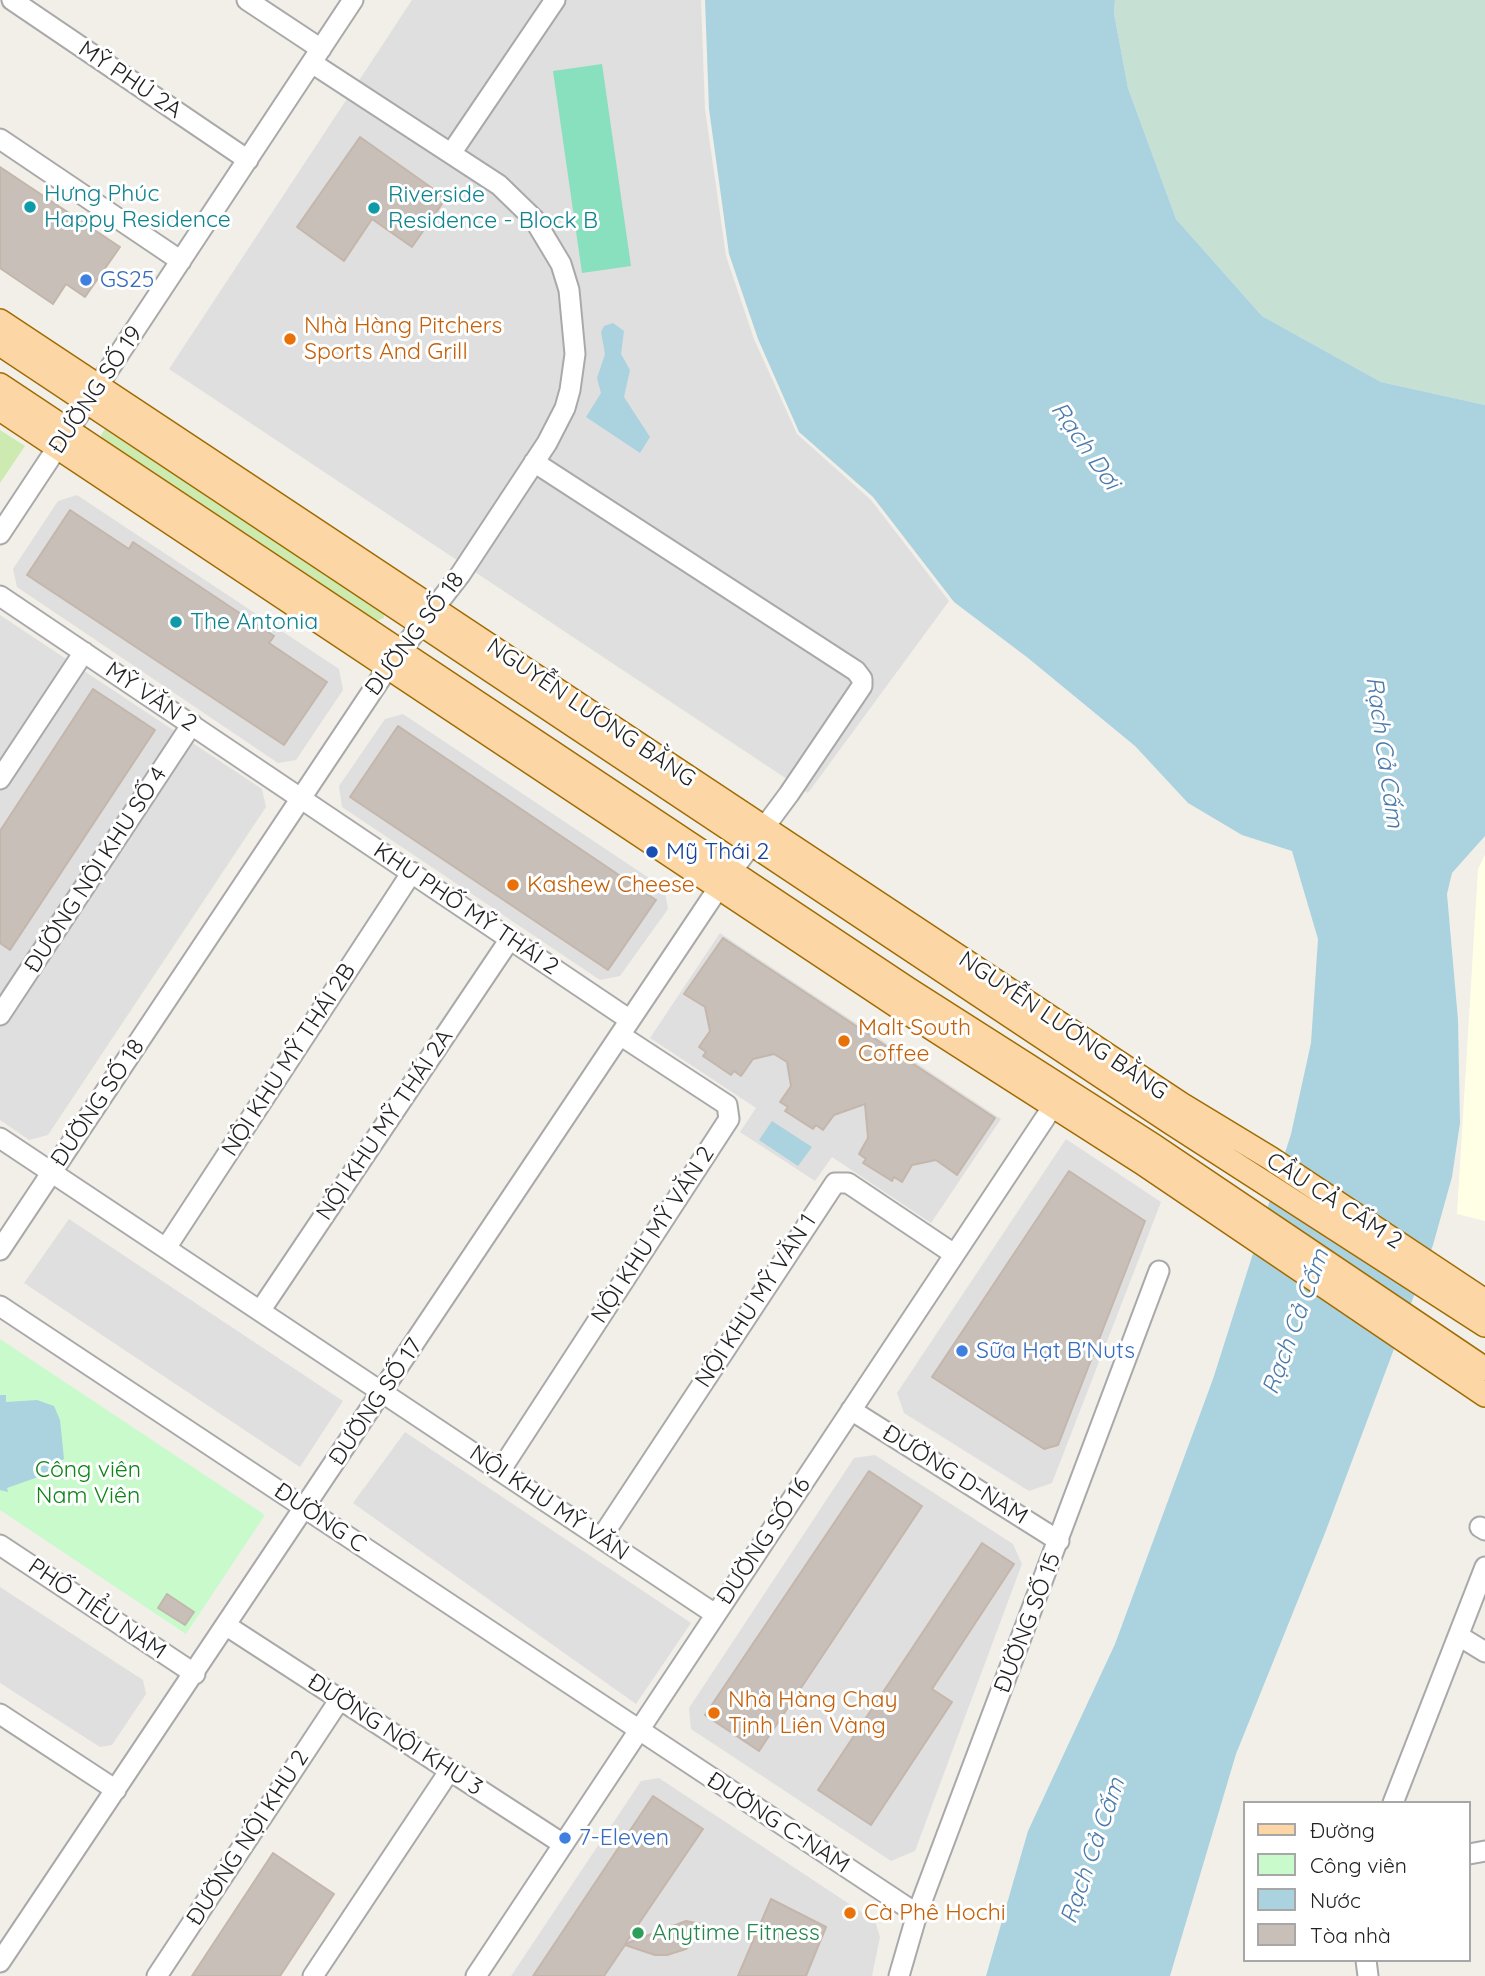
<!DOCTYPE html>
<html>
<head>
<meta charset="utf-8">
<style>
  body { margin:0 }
  #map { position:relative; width:1485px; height:1976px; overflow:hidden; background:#f2efe9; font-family:Quicksand,sans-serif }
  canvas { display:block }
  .legend { position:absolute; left:1243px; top:1801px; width:228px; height:161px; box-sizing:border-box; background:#fff; border:2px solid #a7a7a7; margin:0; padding:9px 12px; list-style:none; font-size:21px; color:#222 }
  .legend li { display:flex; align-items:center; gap:14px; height:35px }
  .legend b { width:35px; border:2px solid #a7a7a7 }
</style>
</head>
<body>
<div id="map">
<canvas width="1485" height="1976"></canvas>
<ul class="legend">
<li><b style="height:9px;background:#fcd6a4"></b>Đường</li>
<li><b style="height:19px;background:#c8facc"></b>Công viên</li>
<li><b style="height:19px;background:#aad3df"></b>Nước</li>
<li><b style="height:19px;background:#c7bfb8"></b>Tòa nhà</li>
</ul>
</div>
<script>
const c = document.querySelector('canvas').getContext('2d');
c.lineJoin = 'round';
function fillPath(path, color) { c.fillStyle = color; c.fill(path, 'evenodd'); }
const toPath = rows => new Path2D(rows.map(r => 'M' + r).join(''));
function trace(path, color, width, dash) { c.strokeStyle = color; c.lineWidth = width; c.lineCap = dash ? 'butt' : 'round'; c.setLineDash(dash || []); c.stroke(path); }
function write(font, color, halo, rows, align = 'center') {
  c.font = font + ' Quicksand,sans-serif'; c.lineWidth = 6; c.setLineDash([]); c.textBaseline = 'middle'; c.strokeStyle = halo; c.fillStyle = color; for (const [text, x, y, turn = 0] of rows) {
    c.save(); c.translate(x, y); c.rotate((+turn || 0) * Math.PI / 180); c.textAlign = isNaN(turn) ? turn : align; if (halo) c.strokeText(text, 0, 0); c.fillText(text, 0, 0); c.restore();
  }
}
fillPath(toPath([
  [412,0,701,0,705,109,726,256,754,339,797,434,871,500,949,601,808,793,169,369],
  [77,495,339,669,343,690,296,760,278,763,17,587,13,569,58,501],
  [0,615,262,789,266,807,48,1135,29,1140,0,1120],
  [403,714,664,888,668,909,620,976,600,980,342,807,339,786,385,719],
  [720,933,1001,1119,931,1223,832,1157,815,1181,740,1132,756,1108,650,1038],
  [1066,1139,1161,1202,1052,1483,1029,1491,904,1413,897,1393],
  [69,1219,343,1401,300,1467,24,1283],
  [405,1432,691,1623,636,1704,353,1503],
  [875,1455,1013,1544,1022,1564,915,1851,891,1861,691,1729,689,1708,854,1458],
  [0,1587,143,1680,146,1694,112,1745,100,1747,0,1683],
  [659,1778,875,1921,880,1937,872,1976,511,1976,641,1781]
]), '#e0dfdf');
fillPath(toPath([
  [1485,855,1485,1221,1457,1214,1478,869]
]), '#ffffe5');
fillPath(toPath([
  [105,429,383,611,384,618,376,621,102,440,101,435],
  [0,430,25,446,0,483]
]), '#cdebb0');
fillPath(toPath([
  [1115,0,1485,0,1485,405,1381,382,1262,316,1176,219,1128,88,1114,13]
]), '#c6e0d4');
fillPath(toPath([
  [0,1339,265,1515,186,1634,0,1510]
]), '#c8facc');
fillPath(toPath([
  [602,64,631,266,582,273,553,71]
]), '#88e0be');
fillPath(toPath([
  [705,0,1115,0,1114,13,1128,88,1176,219,1262,316,1381,382,1485,405,1485,836,1452,873,1447,894,1458,1020,1460,1123,1452,1177,1433,1245,1325,1533,1236,1754,1170,1976,986,1976,1028,1831,1115,1644,1213,1379,1291,1134,1311,1043,1318,939,1292,851,1242,835,1188,803,1135,746,1028,658,954,602,873,497,799,432,758,339,729,254,709,109],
  [613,323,624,331,621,354,630,370,624,397,650,437,640,453,586,417,601,393,597,378,605,354,601,332,604,326],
  [772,1121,812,1147,798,1166,759,1140],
  [0,1395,6,1395,6,1402,37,1400,54,1406,60,1420,64,1459,56,1463,55,1471,7,1488,8,1492,0,1490]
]), '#aad3df');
const building = toPath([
  [360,137,446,198,412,247,372,219,344,261,297,227,360,137],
  [0,167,120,247,85,297,66,284,53,304,0,268,0,167],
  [70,510,129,549,133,542,274,636,269,643,327,682,284,745,27,575,70,510],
  [93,689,155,730,10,950,0,943,0,831,93,689],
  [398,726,656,900,608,970,350,797,398,726],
  [723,938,995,1118,957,1175,936,1160,912,1165,902,1182,894,1177,892,1181,863,1163,866,1159,859,1154,868,1138,865,1104,834,1115,823,1130,816,1125,813,1129,785,1111,788,1107,780,1102,791,1086,787,1062,774,1054,753,1059,741,1076,734,1071,731,1075,703,1056,706,1052,699,1047,710,1031,705,1007,684,994,723,938],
  [1069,1171,1145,1221,1058,1445,1044,1449,932,1377,1069,1171],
  [869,1471,922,1506,759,1751,705,1715,869,1471],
  [982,1543,1014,1564,932,1689,952,1702,871,1825,818,1790,982,1543],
  [167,1594,194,1612,185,1625,158,1608,167,1594],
  [653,1796,703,1829,625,1944,686,1921,706,1925,701,1935,686,1949,667,1955,655,1955,625,1945,604,1976,533,1976,653,1796],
  [273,1853,334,1894,280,1976,192,1976,273,1853],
  [771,1899,826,1927,806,1976,738,1976,771,1899]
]);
fillPath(building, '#c7bfb8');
trace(building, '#c4b6ab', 2);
const minor = toPath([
  [12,0,248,160],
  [247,0,321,49],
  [0,139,181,261],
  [452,152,555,0],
  [0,534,353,0],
  [0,596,630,1020],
  [0,779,84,652],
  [0,1015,192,724],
  [0,1138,715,1614],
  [166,1248,412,872],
  [0,1250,389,666,460,575,547,443,565,408,570,390,575,354,569,290,561,264,534,219,499,185,312,63],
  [0,1306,917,1914],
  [260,1311,510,939],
  [851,1410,1059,1541],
  [500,1471,729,1119,727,1105,620,1035],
  [1480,1527,1485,1530],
  [601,1538,835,1183,848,1183,954,1254],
  [0,1545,195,1674],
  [227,1626,563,1844],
  [1459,1636,1485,1652],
  [0,1714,116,1790],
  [1393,1803,1485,1567],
  [1469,1854,1485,1851],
  [1366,1960,1368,1976],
  [0,1962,711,899,789,794,862,686,862,679,856,671,534,462],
  [157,1976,340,1699],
  [313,1976,450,1770],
  [476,1976,1061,1094],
  [899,1976,917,1914,1159,1271]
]);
const major = toPath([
  [0,321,1181,1104,1270,1158,1485,1301],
  [0,344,1170,1122,1485,1325],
  [0,385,908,989,1154,1146,1485,1369],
  [0,409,897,1006,1141,1162,1485,1395]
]);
trace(minor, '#a9a9a9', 23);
trace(major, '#a06b00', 26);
trace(minor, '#fff', 19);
trace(major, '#fcd6a4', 23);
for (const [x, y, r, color] of [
  [30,207,7,"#0f9aa8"],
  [374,208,7,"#0f9aa8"],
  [86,280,7,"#3f7fe0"],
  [290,339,7,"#e8710a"],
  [176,622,7,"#0f9aa8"],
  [652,852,7,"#1a4fb4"],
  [513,885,7,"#e8710a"],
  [844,1041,7,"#e8710a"],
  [962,1351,7,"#3f7fe0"],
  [714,1713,7,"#e8710a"],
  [565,1838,7,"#3f7fe0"],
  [850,1913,7,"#e8710a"],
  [638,1933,7,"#2e9e5b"]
]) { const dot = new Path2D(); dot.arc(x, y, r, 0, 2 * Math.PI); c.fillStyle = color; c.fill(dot); trace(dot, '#fff', 2.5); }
write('23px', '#222', '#fff', [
  ["MỸ PHÚ 2A",130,80,34],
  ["ĐƯỜNG SỐ 19",96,390,-56],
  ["ĐƯỜNG SỐ 18",415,634,-53],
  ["MỸ VĂN 2",151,697,34],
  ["NGUYỄN LƯƠNG BẰNG",591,713,34],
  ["ĐƯỜNG NỘI KHU SỐ 4",96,870,-57],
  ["KHU PHỐ MỸ THÁI 2",466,909,34],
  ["NGUYỄN LƯƠNG BẰNG",1063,1026,34],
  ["NỘI KHU MỸ THÁI 2B",289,1060,-57],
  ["ĐƯỜNG SỐ 18",98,1103,-56],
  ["NỘI KHU MỸ THÁI 2A",385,1125,-56],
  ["CẦU CẢ CẤM 2",1334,1201,33],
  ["NỘI KHU MỸ VĂN 2",653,1235,-57],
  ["NỘI KHU MỸ VĂN 1",756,1301,-57],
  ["ĐƯỜNG SỐ 17",376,1402,-56],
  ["ĐƯỜNG D-NAM",955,1475,32],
  ["NỘI KHU MỸ VĂN",549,1503,34],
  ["ĐƯỜNG C",320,1518,34],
  ["ĐƯỜNG SỐ 16",764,1541,-56],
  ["PHỐ TIỂU NAM",97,1609,34],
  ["ĐƯỜNG SỐ 15",1028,1623,-69],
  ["ĐƯỜNG NỘI KHU 3",395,1735,33],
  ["ĐƯỜNG C-NAM",778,1823,33],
  ["ĐƯỜNG NỘI KHU 2",248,1838,-57]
]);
write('23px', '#0d838f', '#fff', [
  ["Hưng Phúc",44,194],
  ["Happy Residence",44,220],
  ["Riverside",388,195],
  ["Residence - Block B",388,221],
  ["The Antonia",190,622]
], 'left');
write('23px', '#366cbe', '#fff', [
  ["GS25",100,280],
  ["Sữa Hạt B'Nuts",976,1351],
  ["7-Eleven",579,1838]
], 'left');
write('23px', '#c56008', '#fff', [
  ["Nhà Hàng Pitchers",304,326],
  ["Sports And Grill",304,352],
  ["Kashew Cheese",527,885],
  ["Malt South",858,1028],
  ["Coffee",858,1054],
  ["Nhà Hàng Chay",728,1700],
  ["Tịnh Liên Vàng",728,1726],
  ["Cà Phê Hochi",864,1913]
], 'left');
write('23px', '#164399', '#fff', [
  ["Mỹ Thái 2",666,852]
], 'left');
write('23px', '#0c8416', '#fff', [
  ["Công viên",88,1470],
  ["Nam Viên",88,1496]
]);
write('23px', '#27864d', '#fff', [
  ["Anytime Fitness",652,1933]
], 'left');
write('italic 24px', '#4a7aab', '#fff', [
  ["Rạch Dơi",1085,446,55],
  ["Rạch Cả Cấm",1384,752,82],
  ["Rạch Cả Cấm",1296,1322,-70],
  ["Rạch Cả Cấm",1093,1851,-71]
]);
</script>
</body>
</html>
